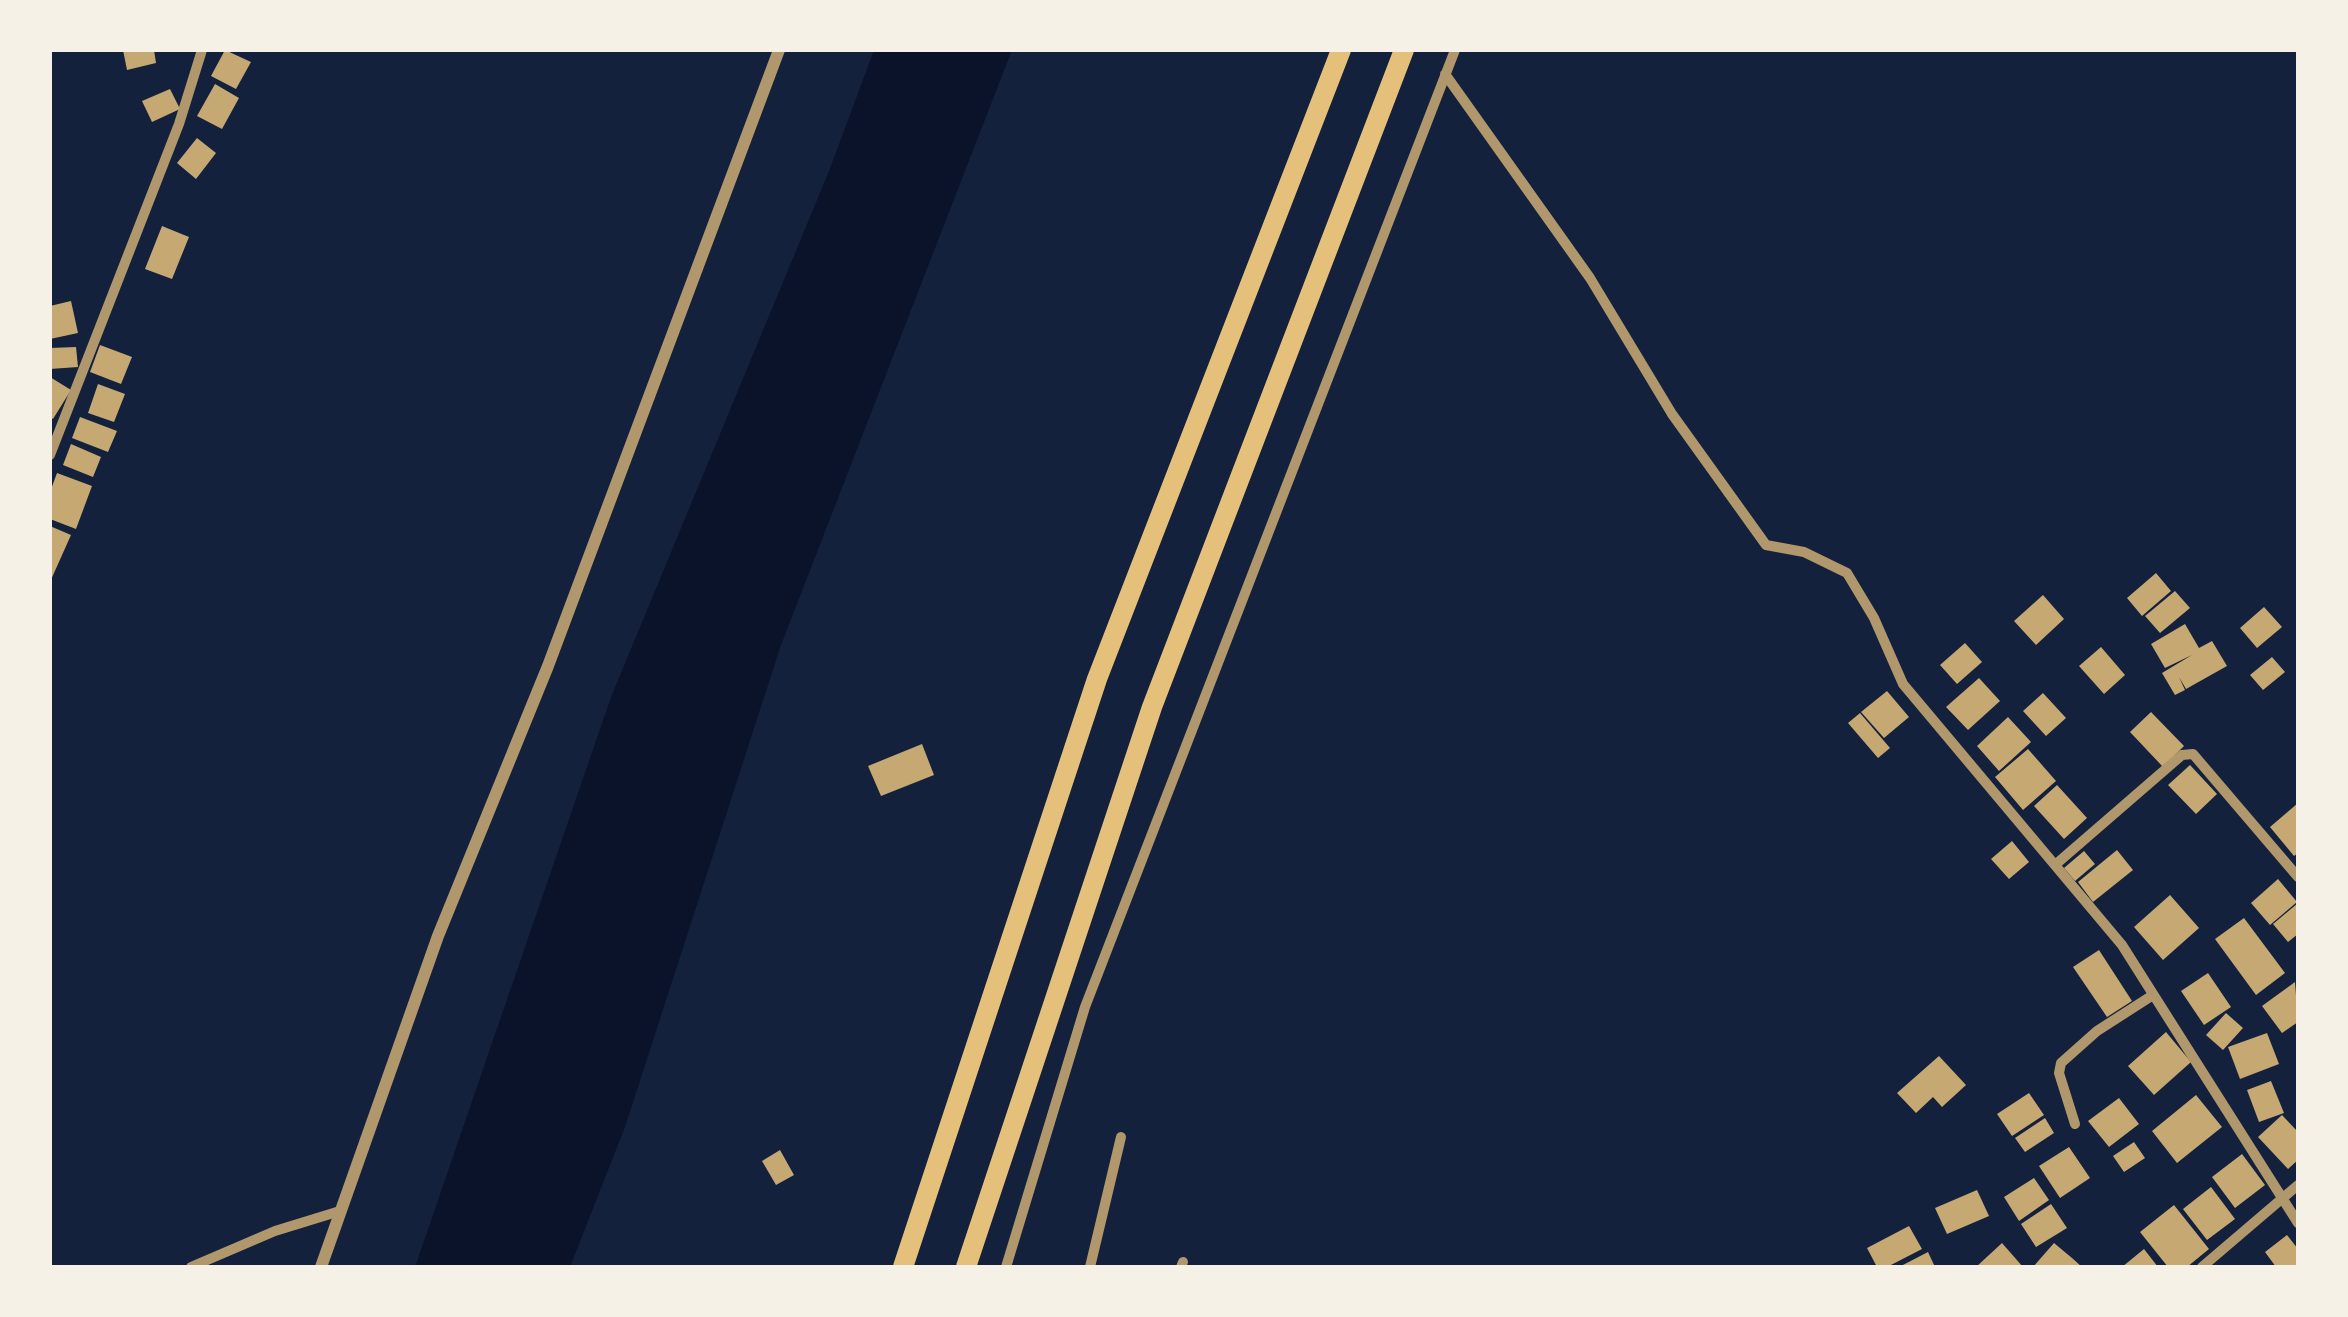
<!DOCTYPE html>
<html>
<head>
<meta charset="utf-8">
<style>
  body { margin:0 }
  #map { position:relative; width:2348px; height:1317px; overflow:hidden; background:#14213d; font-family:Barlow,sans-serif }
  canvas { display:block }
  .frame { position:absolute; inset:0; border:52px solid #f6f1e7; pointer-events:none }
</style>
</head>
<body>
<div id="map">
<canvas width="2348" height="1317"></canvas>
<div class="frame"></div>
</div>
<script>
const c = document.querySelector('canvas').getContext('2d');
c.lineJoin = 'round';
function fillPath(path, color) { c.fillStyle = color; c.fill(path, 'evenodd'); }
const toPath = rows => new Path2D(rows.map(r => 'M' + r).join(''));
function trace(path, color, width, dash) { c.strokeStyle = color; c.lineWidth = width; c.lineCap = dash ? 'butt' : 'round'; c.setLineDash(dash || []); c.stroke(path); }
fillPath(toPath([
  [874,50,1012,50,781,645,625,1127,570,1267,415,1267,611,697,829,171]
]), '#0b132b');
fillPath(toPath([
  [123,50,154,50,156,63,127,70],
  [225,50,251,62,236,89,211,76],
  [215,84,239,98,222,129,197,116],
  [170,89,180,109,152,122,142,101],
  [197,138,216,153,196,179,177,163],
  [162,226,189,237,172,279,145,269],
  [71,301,78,333,50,339,50,306],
  [100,345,132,357,121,384,90,372],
  [76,347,78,367,50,369,50,348],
  [50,377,71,390,53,419,50,417],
  [98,384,125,394,114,422,88,413],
  [80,417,117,431,108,452,72,438],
  [71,444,101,457,93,477,63,465],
  [57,473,92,486,76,529,50,519,50,492],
  [50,526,71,535,50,582],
  [2156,573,2171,591,2142,616,2127,598],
  [2175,591,2190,608,2160,633,2145,616],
  [2043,595,2064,619,2036,645,2014,621],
  [2264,607,2282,627,2257,648,2240,628],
  [2185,624,2199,648,2212,641,2227,666,2186,689,2179,677,2185,690,2175,695,2162,673,2192,655,2165,668,2151,644],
  [1965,643,1982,662,1957,684,1940,665],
  [2101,647,2125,675,2104,694,2079,666],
  [2272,657,2285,672,2263,690,2250,675],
  [1979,678,2000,701,1968,730,1946,707],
  [1887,691,1909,717,1884,738,1861,712],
  [2043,693,2066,718,2046,736,2023,711],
  [2151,712,2184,746,2163,767,2130,732],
  [1860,713,1890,748,1878,758,1848,723],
  [2008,717,2031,742,1999,771,1977,746],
  [922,744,934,775,881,796,868,766],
  [2028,749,2056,781,2023,810,1995,777],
  [2190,765,2217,794,2196,814,2168,785],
  [2057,785,2087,818,2064,839,2034,806],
  [2298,803,2298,853,2294,856,2270,827],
  [2012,841,2029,862,2009,879,1991,859],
  [2117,850,2133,870,2093,902,2078,882],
  [2084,851,2095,864,2075,881,2064,868],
  [2278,879,2297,902,2270,925,2251,903],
  [2170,895,2199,928,2163,960,2134,927],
  [2298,903,2298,934,2288,942,2273,924],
  [2244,918,2285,973,2256,995,2215,939],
  [2099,950,2132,1001,2107,1017,2073,967],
  [2208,973,2231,1007,2204,1025,2181,991],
  [2295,982,2298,1022,2282,1033,2262,1006],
  [2226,1013,2243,1028,2223,1050,2206,1035],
  [2166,1032,2191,1062,2154,1095,2128,1066],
  [2267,1033,2279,1064,2240,1079,2228,1047],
  [1939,1056,1966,1085,1942,1107,1933,1097,1916,1113,1897,1093],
  [2271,1081,2284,1113,2259,1122,2247,1090],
  [2029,1093,2044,1115,2012,1136,1997,1114],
  [2196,1095,2222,1127,2177,1163,2152,1131],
  [2119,1098,2139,1124,2109,1147,2088,1121],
  [2282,1115,2298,1132,2298,1160,2288,1169,2258,1137],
  [2045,1118,2054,1133,2025,1152,2015,1138],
  [2134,1142,2145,1158,2124,1172,2113,1156],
  [2069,1147,2090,1178,2060,1198,2039,1166],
  [780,1150,794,1175,776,1185,762,1161],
  [2242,1154,2265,1185,2235,1208,2212,1177],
  [2034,1178,2049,1200,2019,1221,2004,1197],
  [2211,1187,2235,1219,2207,1240,2183,1209],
  [1977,1190,1989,1216,1947,1234,1935,1208],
  [2051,1204,2067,1228,2036,1247,2021,1224],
  [2174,1205,2209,1249,2187,1267,2168,1267,2140,1232],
  [1909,1226,1922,1249,1887,1267,1877,1267,1867,1248],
  [2287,1235,2298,1249,2298,1265,2276,1267,2265,1252],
  [2002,1243,2023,1267,1976,1267],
  [2054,1243,2072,1258,2082,1267,2033,1267],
  [2144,1249,2158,1267,2122,1267],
  [1928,1252,1935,1267,1899,1267]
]), '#c6a872');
trace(toPath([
  [1445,74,1590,278,1672,414,1766,545,1804,552,1847,573,1874,618,1903,684,2122,945,2298,1223],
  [50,455,179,124,202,50],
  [2055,865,2182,755,2193,754,2298,877],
  [2075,1124,2059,1073,2061,1063,2097,1031,2153,995],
  [191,1267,275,1231,340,1211],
  [1006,1267,1085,1007,1455,50],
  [1090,1267,1121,1137],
  [1181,1267,1183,1262],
  [2202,1267,2298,1185]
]), '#b1986c', 10);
trace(toPath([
  [321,1267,438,936,548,666,779,50]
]), '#b1986c', 12);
trace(toPath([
  [903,1267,1097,679,1341,50],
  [966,1267,1152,707,1404,50]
]), '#e5c07b', 20);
</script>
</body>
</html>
